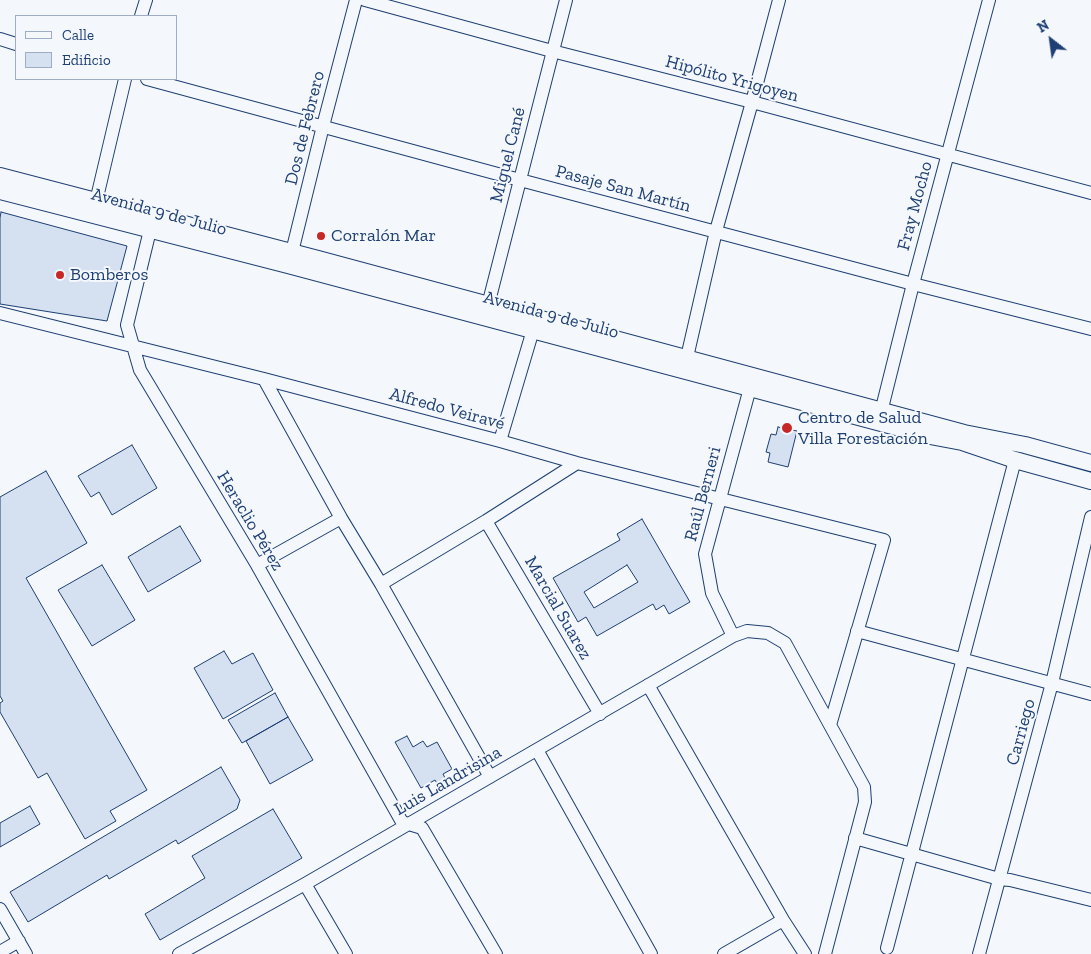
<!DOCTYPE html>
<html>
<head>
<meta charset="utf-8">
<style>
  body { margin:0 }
  #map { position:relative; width:1091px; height:954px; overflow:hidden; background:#f4f7fb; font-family:"Zilla Slab",serif }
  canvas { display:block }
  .legend { position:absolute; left:15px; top:15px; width:162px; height:65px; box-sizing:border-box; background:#f4f7fb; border:1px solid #9eadc5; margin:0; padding:6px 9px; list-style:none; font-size:15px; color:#1d3f73 }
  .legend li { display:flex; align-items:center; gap:10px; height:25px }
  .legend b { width:25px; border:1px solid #9eadc5 }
  .north { position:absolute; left:1026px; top:15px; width:50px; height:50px; -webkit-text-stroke:4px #f4f7fb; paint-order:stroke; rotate:330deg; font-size:14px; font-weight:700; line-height:20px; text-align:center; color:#1d3f73 }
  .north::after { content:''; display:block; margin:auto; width:18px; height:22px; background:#1d3f73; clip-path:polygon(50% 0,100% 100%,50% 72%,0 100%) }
</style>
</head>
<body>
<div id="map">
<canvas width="1091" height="954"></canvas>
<ul class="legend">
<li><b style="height:6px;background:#f4f7fb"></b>Calle</li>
<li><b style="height:14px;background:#d5e0f0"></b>Edificio</li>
</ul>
<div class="north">N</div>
</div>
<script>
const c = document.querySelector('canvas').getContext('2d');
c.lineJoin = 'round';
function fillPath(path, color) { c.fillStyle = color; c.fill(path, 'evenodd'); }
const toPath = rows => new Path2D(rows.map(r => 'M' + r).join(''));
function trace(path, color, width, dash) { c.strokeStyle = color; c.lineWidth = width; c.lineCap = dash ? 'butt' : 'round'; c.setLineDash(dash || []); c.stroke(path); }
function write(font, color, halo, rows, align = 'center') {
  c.font = font + ' "Zilla Slab",serif'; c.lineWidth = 4; c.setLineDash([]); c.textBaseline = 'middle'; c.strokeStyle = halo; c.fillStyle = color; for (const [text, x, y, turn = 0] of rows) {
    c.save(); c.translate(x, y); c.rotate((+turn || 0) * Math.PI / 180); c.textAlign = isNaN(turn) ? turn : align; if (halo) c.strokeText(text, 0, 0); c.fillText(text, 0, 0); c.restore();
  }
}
const building = toPath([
  [1,212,127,246,107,321,0,304,0,218,1,212],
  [778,427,797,431,788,467,768,462,770,453,766,452,771,434,776,435,778,427],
  [132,445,157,488,112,515,99,492,91,497,78,476,132,445],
  [46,471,87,543,26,578,147,790,110,811,116,821,85,839,47,773,38,778,0,712,0,703,3,701,0,696,0,497,46,471],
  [642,519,690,602,669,614,664,605,656,610,653,604,597,636,586,617,578,622,553,578,620,540,617,534,642,519],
  [627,565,638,582,594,608,584,592,627,565],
  [180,526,201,561,148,592,128,557,180,526],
  [102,565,135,620,92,646,58,590,102,565],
  [224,651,232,664,253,653,273,690,223,719,194,668,224,651],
  [275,693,288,717,242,743,228,720,275,693],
  [288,717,313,760,270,784,246,741,288,717],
  [407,736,413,747,423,741,427,747,437,742,452,769,443,774,447,782,439,787,435,780,421,788,395,742,407,736],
  [221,767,240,800,237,809,178,844,176,840,109,879,107,875,28,922,10,892,221,767],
  [30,806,40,824,0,847,0,823,30,806],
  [273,809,302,858,160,940,145,914,205,878,192,856,273,809]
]);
fillPath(building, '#d5e0f0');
trace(building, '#1d3f73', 1);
const minor = toPath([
  [365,0,552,51,752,102,1091,193],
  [141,16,146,0],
  [0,39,16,44],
  [147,79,520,180,913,284,1091,329],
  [94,210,125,79],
  [152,222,127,325,140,370,257,565,402,822,422,828,496,954],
  [290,260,323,126,356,0],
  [0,313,264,379,500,441,577,463,884,540,830,725],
  [486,313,566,0],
  [685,366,716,231,752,102,779,0],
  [264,379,341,518,381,584,490,777],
  [879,420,913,284,989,0],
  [500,441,533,330],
  [486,521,600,714],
  [257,565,341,518],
  [381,584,486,521,577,463],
  [857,631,1091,694],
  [733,636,712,593,705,554,750,388],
  [648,685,783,920,805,954],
  [537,750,651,954],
  [855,838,999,879,1010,880,1091,900],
  [305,884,346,954],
  [0,909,26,954],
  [887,948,1015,460],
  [0,952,19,941],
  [179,954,305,884,733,636,747,631,768,633,785,643,864,787,865,802,825,954],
  [724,954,783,920],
  [979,954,1052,683,1091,517]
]);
const major = toPath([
  [0,176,318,259,964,433,1025,445,1091,463],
  [0,191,288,265,930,436,962,442,1015,460,1091,481]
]);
trace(minor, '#1d3f73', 14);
trace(major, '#1d3f73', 18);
trace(minor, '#f4f7fb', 12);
trace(major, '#f4f7fb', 16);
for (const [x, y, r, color] of [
  [321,236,5,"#c62828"],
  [60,275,5,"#c62828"],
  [787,428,6,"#c62828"]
]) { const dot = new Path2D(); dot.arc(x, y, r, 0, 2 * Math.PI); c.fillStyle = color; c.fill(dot); trace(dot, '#f4f7fb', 2); }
write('18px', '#1d3f73', '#f4f7fb', [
  ["Hipólito Yrigoyen",732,79,15],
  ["Dos de Febrero",305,128,-76],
  ["Miguel Cané",508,155,-76],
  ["Pasaje San Martín",623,189,15],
  ["Fray Mocho",915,206,-75],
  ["Avenida 9 de Julio",159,212,15],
  ["Avenida 9 de Julio",551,315,15],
  ["Alfredo Veiravé",447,409,15],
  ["Raúl Berneri",703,494,-75],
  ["Heraclio Pérez",250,521,59],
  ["Marcial Suarez",558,608,60],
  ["Carriego",1021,732,-75],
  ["Luis Landrisina",448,781,-30]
]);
write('18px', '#1d3f73', '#f4f7fb', [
  ["Corralón Mar",331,236],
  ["Bomberos",70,275],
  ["Centro de Salud",798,418],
  ["Villa Forestación",798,439]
], 'left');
</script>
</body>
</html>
